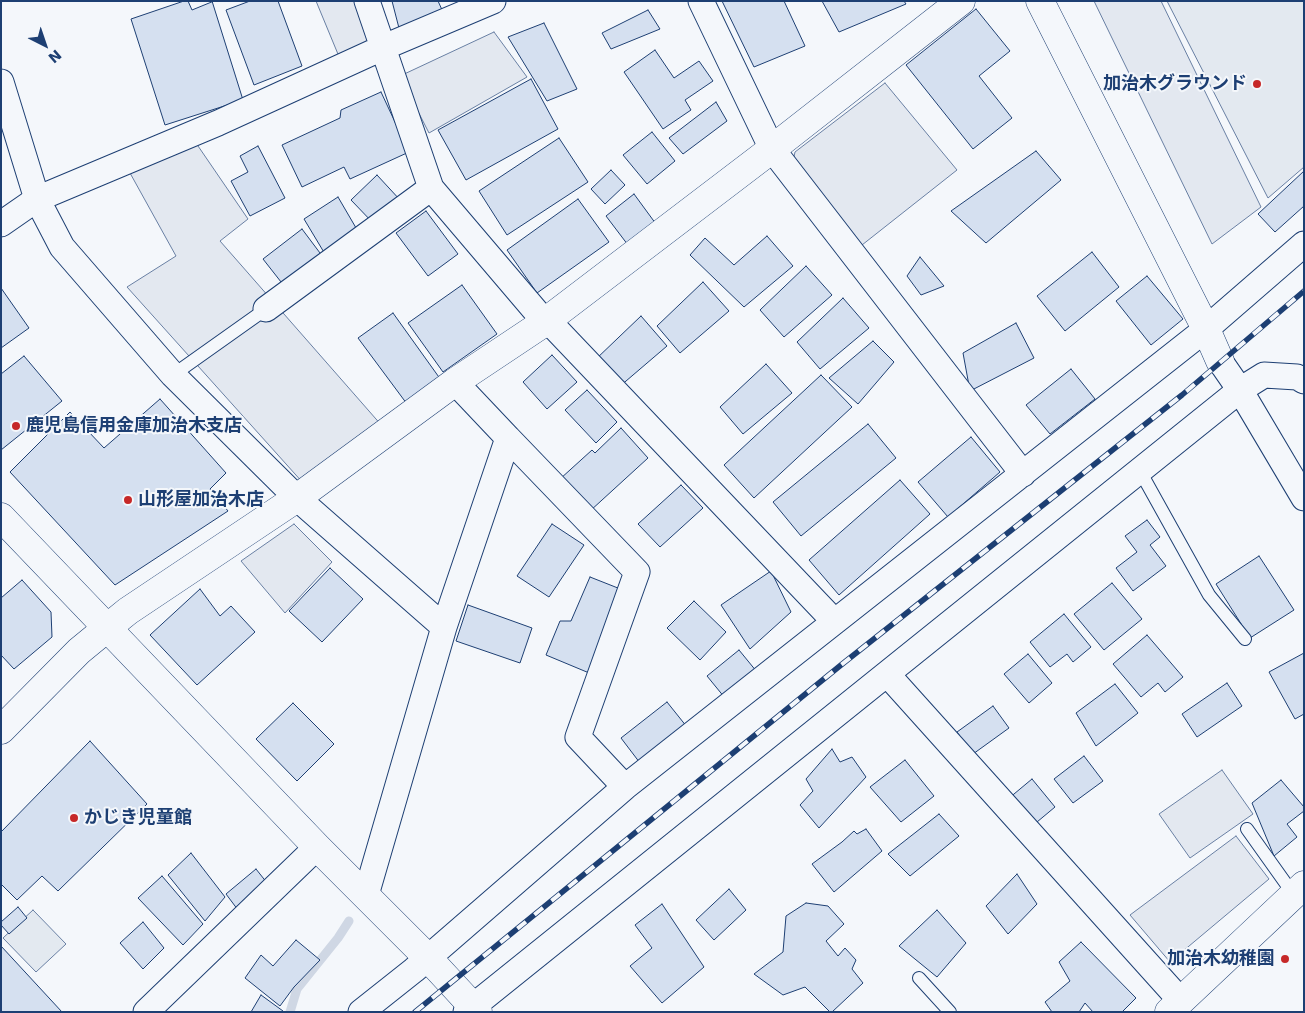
<!DOCTYPE html>
<html>
<head>
<meta charset="utf-8">
<style>
  body { margin:0 }
  #map { position:relative; width:1305px; height:1013px; overflow:hidden; background:#f4f7fb; font-family:"DejaVu Sans",sans-serif }
  canvas { display:block }
  .frame { position:absolute; inset:0; border:2px solid #1d3f73; pointer-events:none }
  .north { position:absolute; left:20px; top:20px; width:50px; height:50px; -webkit-text-stroke:4px #f4f7fb; paint-order:stroke; rotate:139deg; font-size:14px; font-weight:700; line-height:20px; text-align:center; color:#1d3f73 }
  .north::after { content:''; display:block; margin:auto; width:18px; height:22px; background:#1d3f73; clip-path:polygon(50% 0,100% 100%,50% 72%,0 100%) }
</style>
</head>
<body>
<div id="map">
<canvas width="1305" height="1013"></canvas>
<div class="frame"></div>
<div class="north">N</div>
</div>
<script>
const c = document.querySelector('canvas').getContext('2d');
c.lineJoin = 'round';
function fillPath(path, color) { c.fillStyle = color; c.fill(path, 'evenodd'); }
const toPath = rows => new Path2D(rows.map(r => 'M' + r).join(''));
function trace(path, color, width, dash) { c.strokeStyle = color; c.lineWidth = width; c.lineCap = dash ? 'butt' : 'round'; c.setLineDash(dash || []); c.stroke(path); }
function write(font, color, halo, rows, align = 'center') {
  c.font = font + ' "DejaVu Sans","Noto Sans JP",sans-serif'; c.lineWidth = 4; c.setLineDash([]); c.textBaseline = 'middle'; c.strokeStyle = halo; c.fillStyle = color; for (const [text, x, y, turn = 0] of rows) {
    c.save(); c.translate(x, y); c.rotate((+turn || 0) * Math.PI / 180); c.textAlign = isNaN(turn) ? turn : align; if (halo) c.strokeText(text, 0, 0); c.fillText(text, 0, 0); c.restore();
  }
}
const green = toPath([
  [1167,1,1304,1,1304,167,1268,198,1167,1],
  [33,910,66,944,36,972,3,938,33,910]
]);
fillPath(green, '#e3e9f0');
trace(green, '#687fa3', 1);
const parking = toPath([
  [316,1,357,1,370,42,340,59,316,1],
  [1094,1,1161,1,1261,207,1212,244,1094,1],
  [494,32,527,77,429,133,400,76,494,32],
  [885,83,957,170,862,245,793,161,795,152,885,83],
  [196,143,248,219,220,241,383,427,304,484,127,287,176,256,130,173,196,143],
  [294,524,332,562,285,613,241,561,294,524],
  [1222,770,1253,814,1190,858,1159,814,1222,770],
  [1236,836,1269,879,1170,962,1130,915,1236,836]
]);
fillPath(parking, '#e3e8f0');
trace(parking, '#687fa3', 1);
trace(toPath([
  [290,1012,297,989,338,938,349,921]
]), '#cfd7e4', 9);
const building = toPath([
  [184,1,212,1,243,100,165,125,131,19,184,1],
  [188,1,214,1,192,10,188,1],
  [250,1,278,1,302,66,254,85,226,10,250,1],
  [392,1,438,1,443,12,400,32,392,1],
  [722,1,784,1,805,46,754,67,722,1],
  [822,1,904,1,906,4,839,32,822,1],
  [976,9,1010,51,979,76,1012,118,973,149,906,65,976,9],
  [648,10,660,29,611,49,602,33,648,10],
  [544,23,577,89,547,101,508,37,544,23],
  [655,50,674,78,699,61,713,81,685,100,691,110,663,129,624,72,655,50],
  [531,79,558,129,466,180,438,130,531,79],
  [381,92,409,152,350,179,344,167,302,187,282,145,340,118,341,110,381,92],
  [716,102,727,121,683,154,669,138,716,102],
  [652,132,675,161,647,184,623,155,652,132],
  [559,138,588,182,507,235,479,191,559,138],
  [258,146,285,198,250,216,231,181,248,172,240,156,258,146],
  [1036,151,1061,180,986,243,951,211,1036,151],
  [611,170,625,185,605,204,591,189,611,170],
  [1304,171,1304,206,1275,232,1258,214,1304,171],
  [377,175,401,201,375,225,351,200,377,175],
  [634,194,656,224,628,245,606,216,634,194],
  [338,197,359,233,325,254,304,219,338,197],
  [578,199,609,242,537,293,507,250,578,199],
  [426,211,458,254,428,276,396,233,426,211],
  [302,229,323,257,285,287,263,259,302,229],
  [767,236,793,266,744,307,690,255,705,238,734,265,767,236],
  [1092,252,1119,287,1065,331,1037,296,1092,252],
  [920,257,944,286,921,295,907,276,920,257],
  [806,266,832,295,784,337,760,310,806,266],
  [1147,276,1183,319,1151,345,1116,301,1147,276],
  [703,282,729,311,680,353,657,326,703,282],
  [462,285,497,334,443,372,408,323,462,285],
  [1,288,29,328,1,348,1,288],
  [843,298,869,328,820,369,797,342,843,298],
  [393,313,441,380,407,404,358,338,393,313],
  [641,316,667,346,619,387,595,360,641,316],
  [1016,323,1034,358,970,391,963,353,1016,323],
  [873,341,894,362,858,404,829,378,873,341],
  [552,355,577,382,547,409,523,382,552,355],
  [24,356,62,401,1,450,1,374,24,356],
  [766,364,792,393,743,434,720,407,766,364],
  [1071,369,1095,399,1050,434,1026,405,1071,369],
  [821,375,852,407,754,498,724,465,821,375],
  [587,390,617,422,596,443,565,410,587,390],
  [160,399,226,473,210,489,228,511,115,585,10,472,70,412,104,448,160,399],
  [868,424,896,458,801,536,773,502,868,424],
  [621,428,648,458,590,511,560,479,592,450,595,453,621,428],
  [971,437,1000,472,948,517,918,482,971,437],
  [900,480,930,514,839,595,809,560,900,480],
  [681,485,703,508,660,547,638,524,681,485],
  [1147,520,1160,537,1150,545,1166,566,1133,591,1116,568,1137,552,1125,536,1147,520],
  [552,524,584,545,549,597,517,576,552,524],
  [1259,556,1294,610,1250,638,1216,584,1259,556],
  [330,568,363,599,322,642,289,611,330,568],
  [771,571,791,612,750,649,721,605,771,571],
  [590,577,628,592,594,675,546,655,560,621,571,621,590,577],
  [22,580,51,612,52,637,14,669,1,655,1,598,22,580],
  [1112,583,1142,619,1104,650,1074,614,1112,583],
  [200,589,220,616,231,606,255,632,197,685,150,635,200,589],
  [694,601,726,632,700,660,667,628,694,601],
  [468,605,532,628,520,663,456,641,468,605],
  [1064,614,1091,647,1073,662,1067,654,1050,667,1030,642,1064,614],
  [1147,635,1183,677,1165,692,1158,683,1141,697,1113,664,1147,635],
  [739,650,757,672,725,698,707,676,739,650],
  [1304,653,1304,714,1295,719,1269,672,1304,653],
  [1028,654,1052,683,1029,703,1004,674,1028,654],
  [1227,683,1242,706,1197,737,1182,714,1227,683],
  [1115,684,1138,713,1096,746,1076,713,1115,684],
  [667,702,687,727,640,763,621,738,667,702],
  [293,703,334,744,297,781,256,739,293,703],
  [993,706,1009,728,973,754,957,732,993,706],
  [90,741,147,804,58,891,42,876,17,900,1,884,1,832,90,741],
  [832,749,840,762,852,757,866,777,819,828,800,805,813,791,806,779,832,749],
  [1084,756,1103,781,1073,803,1054,779,1084,756],
  [905,760,934,796,901,822,870,787,905,760],
  [1032,779,1055,807,1031,827,1008,799,1032,779],
  [1281,780,1304,807,1304,811,1287,824,1297,837,1274,856,1252,803,1281,780],
  [939,814,959,836,910,876,888,854,939,814],
  [866,829,882,851,834,892,812,864,842,842,854,831,857,834,866,829],
  [191,853,225,897,205,921,168,875,191,853],
  [256,869,279,898,250,926,226,894,256,869],
  [1017,874,1037,904,1008,934,986,906,1017,874],
  [162,876,203,924,183,945,138,898,162,876],
  [729,889,746,910,714,940,696,920,729,889],
  [806,903,828,906,844,924,826,941,838,956,845,948,856,960,852,969,863,983,832,1012,830,1012,805,987,783,995,754,974,783,952,786,916,806,903],
  [662,904,704,967,662,1003,630,966,652,948,635,925,662,904],
  [18,907,27,918,9,934,1,925,1,922,18,907],
  [937,910,966,943,937,977,899,946,937,910],
  [143,922,164,948,143,969,120,943,143,922],
  [296,940,320,960,294,987,280,1006,245,978,261,955,273,966,296,940],
  [1081,942,1136,998,1122,1012,1093,1012,1085,1003,1079,1012,1052,1012,1045,1002,1070,981,1059,962,1081,942],
  [1,946,62,1012,1,1012,1,946],
  [261,995,283,1011,283,1012,251,1012,261,995]
]);
fillPath(building, '#d5e0f0');
trace(building, '#1d3f73', 1);
const service = toPath([
  [173,375,266,309],
  [1140,471,1209,595,1245,639],
  [1247,829,1294,895],
  [919,978,950,1012]
]);
const minor = toPath([
  [367,1,431,188,545,322,555,328,834,621],
  [701,1,772,149,1023,474],
  [1,82,37,199,62,247,173,375,297,498,444,627],
  [1,224,37,199,218,123,382,48,493,1],
  [266,309,431,188],
  [1220,361,1240,390,1304,498],
  [508,438,637,572,578,737,625,787],
  [887,674,1181,1001],
  [366,895,444,627,508,438,455,382],
  [146,1012,317,847],
  [361,1012,414,970,625,787,1206,329,1304,244],
  [466,1012,1240,390,1264,375,1297,377,1304,381]
]);
const tertiary = toPath([
  [1040,1,1206,329,1220,361],
  [1,517,317,847,428,958,478,1012],
  [1,730,79,651,107,628,128,611,297,498,455,382,545,322,772,149,961,1],
  [1169,1012,1304,885]
]);
trace(service, '#1d3f73', 14);
trace(minor, '#1d3f73', 27);
trace(tertiary, '#1d3f73', 29);
trace(service, '#f4f7fb', 12);
trace(minor, '#f4f7fb', 25);
trace(tertiary, '#f4f7fb', 28);
const rail = toPath([
  [415,1012,841,665,1182,395,1304,291]
]);
trace(rail, '#1d3f73', 5.5);
trace(rail, '#f4f7fb', 4, [11]);
for (const [x, y, r, color] of [
  [1257,84,5,"#c62828"],
  [16,426,5,"#c62828"],
  [128,500,5,"#c62828"],
  [74,818,5,"#c62828"],
  [1285,959,5,"#c62828"]
]) { const dot = new Path2D(); dot.arc(x, y, r, 0, 2 * Math.PI); c.fillStyle = color; c.fill(dot); trace(dot, '#f4f7fb', 2); }
write('bold 18px', '#1d3f73', '#f4f7fb', [
  ["加治木グラウンド",1247,84,"right"],
  ["鹿児島信用金庫加治木支店",26,426],
  ["山形屋加治木店",138,500],
  ["かじき児童館",84,818],
  ["加治木幼稚園",1275,959,"right"]
], 'left');
</script>
</body>
</html>
